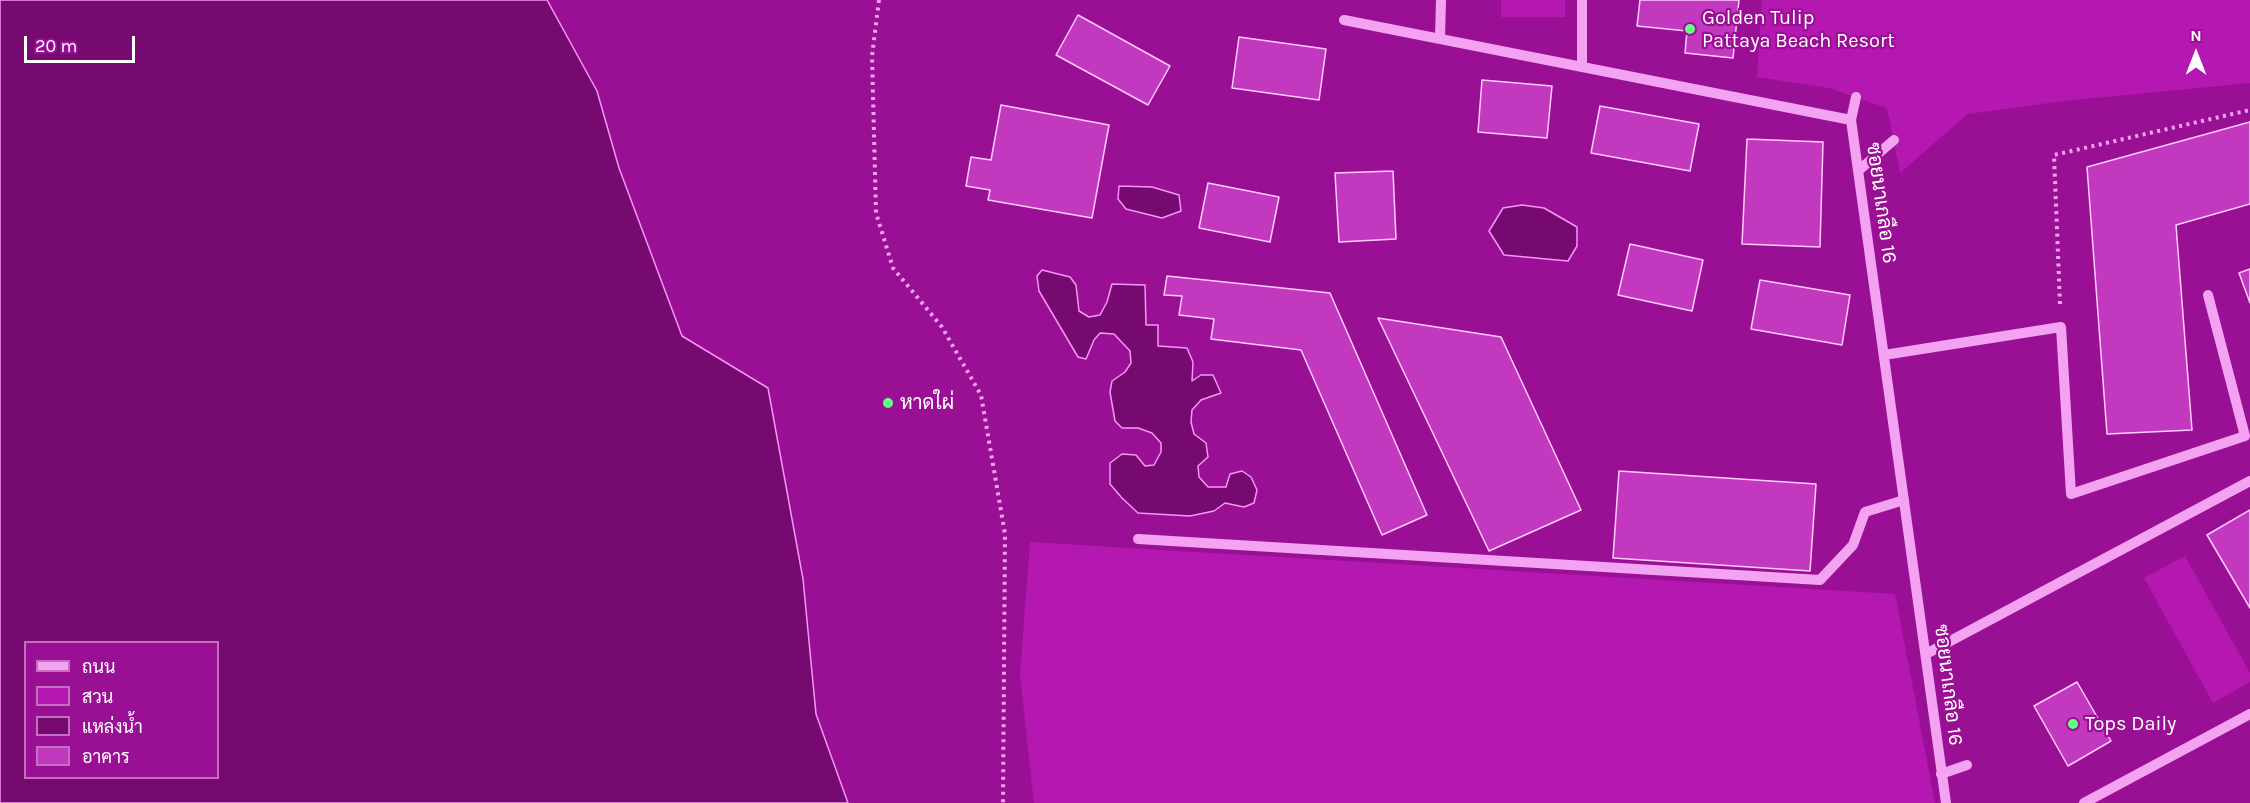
<!DOCTYPE html>
<html>
<head>
<meta charset="utf-8">
<style>
  body { margin:0 }
  #map { position:relative; width:2250px; height:803px; overflow:hidden; background:#9a1095; font-family:Karla,Sarabun,sans-serif }
  canvas { display:block }
  .legend { position:absolute; left:24px; top:641px; width:195px; height:138px; box-sizing:border-box; background:#9a1095; border:2px solid #c270bf; margin:0; padding:8px 10px; list-style:none; font-size:18px; color:#fff }
  .legend li { display:flex; align-items:center; gap:12px; height:30px }
  .legend b { width:30px; border:2px solid #c270bf }
  .north { position:absolute; left:2166px; top:24px; width:60px; height:60px; -webkit-text-stroke:4px #9a1095; paint-order:stroke; rotate:0deg; font-size:16px; font-weight:700; line-height:24px; text-align:center; color:#fff }
  .north::after { content:''; display:block; margin:auto; width:21px; height:27px; background:#fff; clip-path:polygon(50% 0,100% 100%,50% 72%,0 100%) }
  .scale { position:absolute; left:24px; top:36px; width:111px; height:27px; box-sizing:border-box; border:3px solid #fff; border-top:0; padding-left:8px; font-size:18px; line-height:21px; white-space:nowrap; color:#fff; -webkit-text-stroke:4px #9a1095; paint-order:stroke }
</style>
</head>
<body>
<div id="map">
<canvas width="2250" height="803"></canvas>
<ul class="legend">
<li><b style="height:8px;background:#f4a3f3"></b>ถนน</li>
<li><b style="height:16px;background:#b518b1"></b>สวน</li>
<li><b style="height:16px;background:#760a71"></b>แหล่งน้ำ</li>
<li><b style="height:16px;background:#c239bf"></b>อาคาร</li>
</ul>
<div class="north">N</div>
<div class="scale">20 m</div>
</div>
<script>
const c = document.querySelector('canvas').getContext('2d');
c.lineJoin = 'round';
function fillPath(path, color) { c.fillStyle = color; c.fill(path, 'evenodd'); }
const toPath = rows => new Path2D(rows.map(r => 'M' + r).join(''));
function trace(path, color, width, dash) { c.strokeStyle = color; c.lineWidth = width; c.lineCap = dash ? 'butt' : 'round'; c.setLineDash(dash || []); c.stroke(path); }
function write(font, color, halo, rows, align = 'center') {
  c.font = font + ' Karla,Sarabun,sans-serif'; c.lineWidth = 4.5; c.setLineDash([]); c.textBaseline = 'middle'; c.strokeStyle = halo; c.fillStyle = color; for (const [text, x, y, turn = 0] of rows) {
    c.save(); c.translate(x, y); c.rotate((+turn || 0) * Math.PI / 180); c.textAlign = isNaN(turn) ? turn : align; if (halo) c.strokeText(text, 0, 0); c.fillText(text, 0, 0); c.restore();
  }
}
fillPath(toPath([
  [1501,0,1565,0,1565,17,1501,17],
  [1762,0,2250,0,2250,83,2063,101,1968,114,1900,173,1887,108,1829,88,1757,77],
  [1030,542,1895,594,1935,803,1034,803,1020,675],
  [2185,556,2250,673,2250,682,2213,703,2144,578]
]), '#b518b1');
const water = toPath([
  [0,0,547,0,597,91,619,168,682,336,768,388,803,579,816,714,848,803,0,803,0,0],
  [26,642,218,642,218,778,26,778,26,642],
  [1119,186,1152,187,1179,195,1181,211,1162,218,1126,209,1118,199,1119,186],
  [1522,205,1544,208,1577,227,1577,246,1568,261,1504,255,1489,231,1503,208,1522,205],
  [1042,270,1070,277,1076,285,1079,311,1089,317,1100,315,1107,302,1112,284,1145,285,1146,325,1158,325,1158,346,1187,348,1193,362,1192,381,1201,375,1213,375,1221,393,1201,400,1192,410,1191,422,1194,434,1206,443,1208,457,1198,466,1199,477,1208,487,1226,487,1230,474,1242,471,1251,477,1257,490,1254,503,1244,507,1225,503,1214,511,1190,516,1138,513,1122,498,1110,484,1110,463,1122,454,1136,455,1145,466,1154,465,1161,452,1161,443,1152,433,1138,428,1122,428,1115,421,1110,392,1112,381,1125,372,1131,363,1130,351,1114,334,1100,333,1094,340,1086,359,1078,357,1039,291,1037,276,1042,270]
]);
fillPath(water, '#760a71');
trace(water, '#f895f7', 1.5);
const building = toPath([
  [1640,0,1739,0,1733,58,1685,53,1687,31,1637,26,1640,0],
  [1078,15,1170,66,1148,105,1056,55,1078,15],
  [1239,37,1326,49,1319,100,1232,88,1239,37],
  [1482,80,1552,86,1547,138,1478,132,1482,80],
  [1001,105,1109,125,1092,218,988,200,990,190,966,186,971,157,991,160,1001,105],
  [1600,106,1699,124,1690,171,1591,153,1600,106],
  [2250,122,2250,204,2176,225,2192,430,2107,434,2087,167,2250,122],
  [1747,139,1823,142,1820,247,1742,244,1747,139],
  [1393,171,1396,239,1339,242,1335,173,1393,171],
  [1208,183,1279,197,1270,242,1199,228,1208,183],
  [1630,244,1703,260,1692,311,1618,295,1630,244],
  [2250,269,2250,303,2239,273,2250,269],
  [1167,276,1330,293,1427,515,1382,535,1301,350,1211,339,1214,319,1179,315,1182,296,1164,295,1167,276],
  [1760,280,1850,295,1842,345,1751,329,1760,280],
  [1378,318,1501,337,1581,510,1489,551,1378,318],
  [1619,471,1816,484,1810,571,1613,558,1619,471],
  [2250,510,2250,608,2207,535,2250,510],
  [2077,682,2111,741,2068,766,2034,706,2077,682]
]);
fillPath(building, '#c239bf');
trace(building, '#feccfd', 1.5);
trace(toPath([
  [879,0,872,56,876,213,893,268,942,327,981,395,1005,534,1003,803],
  [2060,304,2054,155,2250,110]
]), '#f4a3f3', 4, [3, 4.5]);
trace(toPath([
  [1344,20,1851,120,1946,803],
  [1440,38,1441,0],
  [1582,67,1582,0],
  [1851,120,1856,97],
  [1858,171,1894,140],
  [1884,355,2061,327,2071,494,2245,436,2208,295],
  [1138,539,1820,580,1853,545,1865,512,1904,500],
  [1926,654,2250,481],
  [1941,774,1967,765],
  [2084,803,2250,714]
]), '#f4a3f3', 10);
for (const [x, y, r, color] of [
  [1690,29,6,"#67ff83"],
  [888,403,6,"#67ff83"],
  [2073,724,6,"#67ff83"]
]) { const dot = new Path2D(); dot.arc(x, y, r, 0, 2 * Math.PI); c.fillStyle = color; c.fill(dot); trace(dot, '#9a1095', 2); }
write('20px', '#fff', '#9a1095', [
  ["Golden Tulip",1702,18],
  ["Pattaya Beach Resort",1702,41],
  ["หาดใผ่",900,403],
  ["Tops Daily",2085,724]
], 'left');
write('20px', '#fff', '#9a1095', [
  ["ซอยนาเกลือ 16",1881,203,82],
  ["ซอยนาเกลือ 16",1948,685,83]
]);
</script>
</body>
</html>
